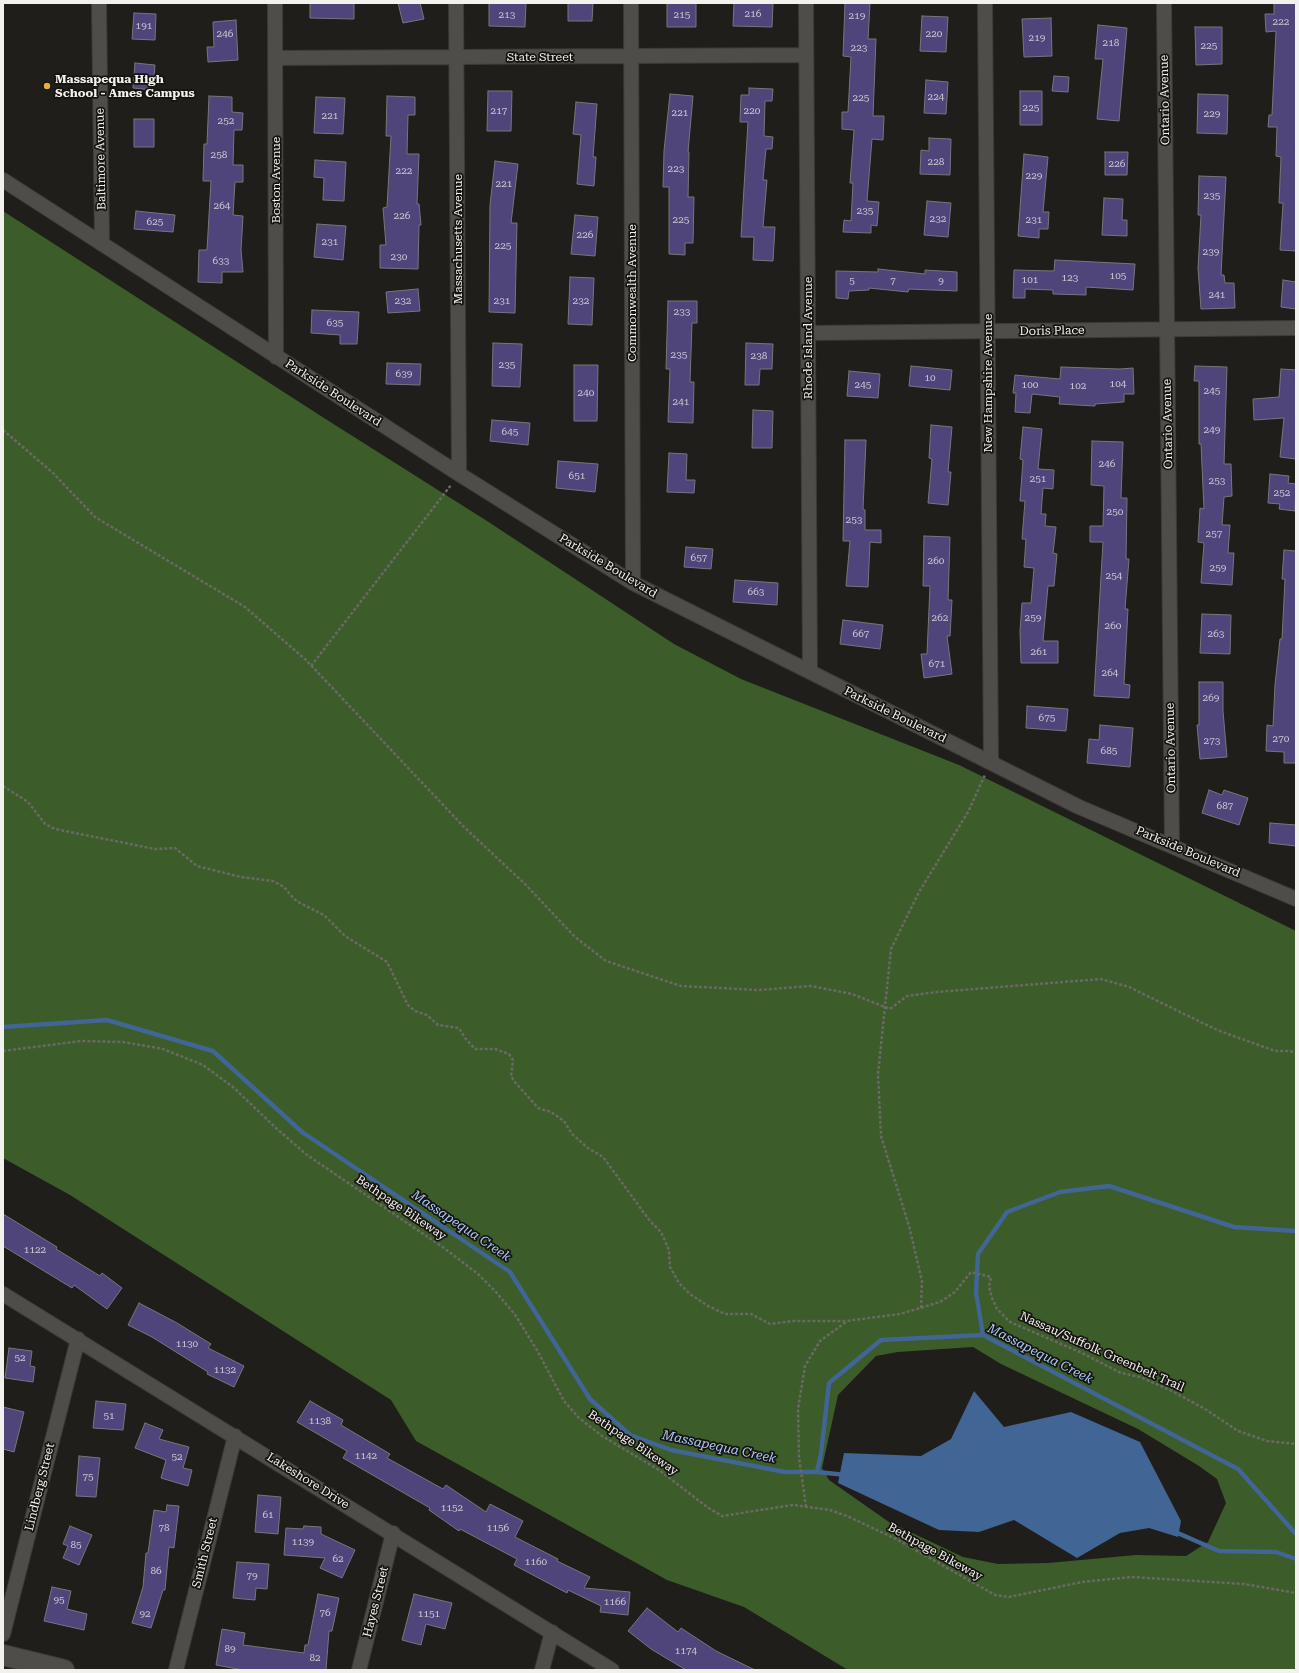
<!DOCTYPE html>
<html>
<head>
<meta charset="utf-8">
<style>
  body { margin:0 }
  #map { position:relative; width:1299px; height:1673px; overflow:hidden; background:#1f1e1a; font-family:"Roboto Serif",serif }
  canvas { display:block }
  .frame { position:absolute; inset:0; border:4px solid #f2f1ee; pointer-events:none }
</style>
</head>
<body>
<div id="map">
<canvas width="1299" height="1673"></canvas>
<div class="frame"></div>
</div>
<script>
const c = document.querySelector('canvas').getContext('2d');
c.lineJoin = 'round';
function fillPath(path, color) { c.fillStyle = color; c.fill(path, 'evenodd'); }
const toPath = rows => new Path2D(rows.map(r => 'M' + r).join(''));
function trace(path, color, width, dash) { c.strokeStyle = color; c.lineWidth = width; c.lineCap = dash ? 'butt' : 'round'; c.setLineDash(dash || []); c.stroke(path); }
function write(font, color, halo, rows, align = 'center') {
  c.font = font + ' "Roboto Serif",serif'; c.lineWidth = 3.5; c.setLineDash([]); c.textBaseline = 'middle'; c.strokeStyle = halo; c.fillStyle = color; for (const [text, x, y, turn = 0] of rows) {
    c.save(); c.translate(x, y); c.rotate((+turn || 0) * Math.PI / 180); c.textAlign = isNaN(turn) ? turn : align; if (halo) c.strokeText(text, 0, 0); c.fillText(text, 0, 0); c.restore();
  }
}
fillPath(toPath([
  [3,211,324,418,487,521,674,644,741,679,959,765,1296,931,1296,1670,848,1670,744,1607,667,1580,416,1441,391,1400,70,1195,3,1158],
  [973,1347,1001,1364,1138,1429,1199,1466,1217,1479,1226,1503,1208,1542,1186,1556,1136,1555,1048,1563,998,1564,963,1557,889,1522,829,1480,822,1468,838,1395,876,1356,898,1352]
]), '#3c5c29');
fillPath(toPath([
  [974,1391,1004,1427,1071,1412,1140,1442,1181,1521,1178,1537,1149,1528,1120,1533,1077,1558,1014,1520,979,1532,939,1530,838,1483,844,1453,921,1456,951,1439]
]), '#416594');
trace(toPath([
  [3,1027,107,1020,213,1051,302,1132,510,1272,590,1399,630,1435,671,1450,785,1472,817,1472,821,1454,829,1383,881,1340,983,1335,1238,1469,1296,1534],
  [983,1335,976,1292,978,1254,1007,1212,1060,1192,1109,1186,1234,1227,1296,1231],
  [817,1472,846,1475],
  [1173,1531,1219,1551,1276,1552,1296,1559]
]), '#416594', 4.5);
const building = toPath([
  [310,3,354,3,354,19,310,18,310,3],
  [398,3,420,3,424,19,403,23,398,3],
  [489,3,526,3,525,27,489,26,489,3],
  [568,3,593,3,592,21,568,21,568,3],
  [667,3,696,3,696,27,667,27,667,3],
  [734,3,773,3,772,27,733,26,734,3],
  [845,3,870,3,868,39,876,39,873,116,884,116,883,140,872,139,867,201,879,202,877,226,871,225,871,233,843,232,844,220,851,221,853,183,850,183,854,130,842,129,842,112,848,112,851,57,843,56,845,3],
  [1274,3,1296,3,1296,251,1280,250,1283,203,1279,203,1281,157,1276,156,1277,127,1268,127,1269,115,1272,115,1276,31,1266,32,1265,14,1274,14,1274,3],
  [134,13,156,14,155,40,132,39,134,13],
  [922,16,948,17,946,52,920,51,922,16],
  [1051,18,1052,56,1024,57,1022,19,1051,18],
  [236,20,238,60,208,62,207,47,214,47,213,22,236,20],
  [1098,25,1127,28,1119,121,1097,119,1103,59,1095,59,1098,25],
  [1195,27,1222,27,1222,64,1196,65,1195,27],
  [135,63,155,65,153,90,133,88,135,63],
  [1054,76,1069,77,1068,92,1052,91,1054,76],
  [926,80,948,82,946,114,924,113,926,80],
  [749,88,773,89,772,101,765,101,764,136,773,137,772,149,766,149,763,180,767,180,763,227,775,227,773,261,753,260,754,237,741,237,748,122,740,122,741,95,749,95,749,88],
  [488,91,512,91,511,131,487,131,488,91],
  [1020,91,1042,91,1042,125,1020,125,1020,91],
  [670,94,693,96,688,152,689,152,688,197,694,197,693,243,685,243,685,255,669,254,669,187,663,187,664,151,670,94],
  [1198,94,1228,95,1227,134,1197,133,1198,94],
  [209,96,232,97,232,112,243,113,242,130,234,130,233,165,243,165,243,182,235,182,233,215,243,216,241,250,243,272,222,272,222,283,198,282,199,250,207,250,211,181,203,181,204,144,207,144,209,96],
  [387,96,415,97,415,115,408,115,407,154,419,154,417,204,419,204,421,225,419,225,418,269,380,268,380,245,386,245,383,208,387,207,391,136,386,136,387,96],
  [316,97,345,98,343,134,314,133,316,97],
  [576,102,597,104,593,157,596,157,594,186,577,184,581,135,573,134,576,102],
  [134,119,154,119,154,147,134,147,134,119],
  [929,138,951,139,950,175,920,174,921,150,929,151,929,138],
  [1105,152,1128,152,1127,175,1105,175,1105,152],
  [1024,154,1048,157,1043,212,1049,212,1048,229,1039,229,1039,238,1018,236,1024,154],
  [315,160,346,162,344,201,323,200,324,178,314,177,315,160],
  [495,161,518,164,511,223,517,223,515,313,489,312,490,205,495,161],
  [1199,176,1226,177,1221,275,1224,275,1225,283,1234,283,1235,308,1201,309,1198,268,1201,215,1198,215,1199,176],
  [1104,198,1123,199,1122,220,1127,220,1127,236,1102,235,1104,198],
  [927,201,951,203,948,237,924,235,927,201],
  [136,211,175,215,173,232,134,229,136,211],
  [575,215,598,217,595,256,571,254,575,215],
  [317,224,346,226,343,260,314,257,317,224],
  [1055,260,1135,264,1133,290,1086,287,1086,295,1053,294,1053,290,1025,289,1025,298,1013,298,1014,270,1054,271,1055,260],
  [878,269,925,274,925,270,957,272,957,291,909,289,908,292,869,288,869,290,849,291,848,299,836,298,836,271,878,272,878,269],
  [570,277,594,278,592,325,568,324,570,277],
  [1283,280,1296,282,1296,309,1281,307,1283,280],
  [418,289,420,311,388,313,386,292,418,289],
  [668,301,697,301,697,323,692,323,690,382,694,382,693,423,668,422,670,369,666,369,668,301],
  [312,310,359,312,357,344,340,344,340,335,311,333,312,310],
  [493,343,522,344,520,387,492,386,493,343],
  [746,343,773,344,772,369,760,369,759,385,745,385,746,343],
  [387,363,421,364,420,385,386,384,387,363],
  [574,365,598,365,597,421,574,421,574,365],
  [911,366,952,370,950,390,909,386,911,366],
  [1195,366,1227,367,1224,464,1231,464,1232,496,1224,497,1222,525,1230,525,1228,553,1234,553,1232,585,1201,583,1204,543,1198,542,1200,508,1204,509,1201,444,1199,444,1199,381,1194,381,1195,366],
  [1061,367,1120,369,1133,368,1134,394,1124,394,1124,402,1095,404,1095,406,1059,404,1060,397,1032,394,1030,413,1015,412,1016,393,1013,393,1015,375,1060,379,1061,367],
  [1281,369,1296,370,1296,459,1280,457,1284,418,1254,420,1253,399,1279,397,1281,369],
  [849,371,880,374,878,398,847,396,849,371],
  [753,410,773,411,772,448,752,448,753,410],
  [492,420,530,423,528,445,490,441,492,420],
  [931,425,952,427,948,472,951,472,948,505,928,503,932,459,929,458,931,425],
  [1023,427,1042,429,1038,469,1054,470,1053,489,1043,488,1041,514,1046,514,1045,526,1056,527,1053,553,1057,554,1054,586,1048,586,1043,641,1058,641,1058,663,1021,663,1020,631,1022,603,1031,603,1034,568,1024,567,1026,539,1022,539,1025,501,1020,501,1023,460,1020,459,1023,427],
  [845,440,866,440,863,509,865,510,865,530,881,530,881,543,870,542,868,587,846,586,850,541,843,541,845,440],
  [1092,441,1123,442,1121,498,1127,498,1126,559,1129,559,1125,609,1128,609,1124,684,1130,685,1129,698,1094,696,1103,542,1090,542,1090,526,1103,526,1104,486,1091,485,1092,441],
  [669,453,687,454,686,480,695,480,694,493,667,492,669,453],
  [558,461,598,464,595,492,556,488,558,461],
  [1270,474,1289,476,1288,483,1296,484,1295,511,1279,509,1280,504,1268,503,1270,474],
  [924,536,950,537,948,600,952,600,950,636,947,636,952,674,924,678,921,654,927,654,930,586,923,586,924,536],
  [686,547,713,549,711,569,684,567,686,547],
  [1284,550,1296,551,1296,763,1284,763,1284,752,1266,751,1267,725,1273,726,1275,685,1280,639,1282,639,1285,579,1282,579,1284,550],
  [735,580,778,583,777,605,733,602,735,580],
  [1202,614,1231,615,1230,654,1200,653,1202,614],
  [843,620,883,625,880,649,840,644,843,620],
  [1199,682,1223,682,1223,711,1227,757,1200,759,1197,725,1199,725,1199,682],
  [1027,706,1068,709,1066,731,1026,728,1027,706],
  [1100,725,1133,728,1130,767,1087,763,1089,739,1099,740,1100,725],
  [1209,790,1222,795,1224,790,1248,798,1239,825,1202,813,1209,790],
  [1270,823,1296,825,1296,846,1269,843,1270,823],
  [3,1214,57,1247,56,1249,100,1276,102,1273,122,1288,107,1309,74,1285,72,1288,3,1246,3,1214],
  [139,1303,177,1323,211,1344,208,1348,244,1366,234,1387,207,1374,208,1372,152,1337,128,1325,139,1303],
  [9,1348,32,1351,30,1366,35,1367,33,1382,5,1378,9,1348],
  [96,1401,126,1404,123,1430,93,1428,96,1401],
  [310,1401,343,1420,341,1425,390,1454,387,1458,443,1489,446,1485,486,1512,490,1504,523,1521,515,1537,558,1559,557,1561,590,1577,584,1588,630,1592,628,1615,600,1612,601,1606,568,1590,567,1593,514,1565,517,1559,460,1529,459,1531,429,1510,430,1508,343,1458,347,1451,297,1422,310,1401],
  [3,1407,24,1412,14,1452,3,1449,3,1407],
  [145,1423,163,1430,159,1439,189,1447,183,1468,192,1470,188,1486,161,1478,166,1460,135,1448,145,1423],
  [79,1456,100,1458,96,1497,76,1496,79,1456],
  [258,1495,281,1497,278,1534,255,1532,258,1495],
  [167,1505,179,1506,174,1548,169,1547,165,1590,163,1590,151,1628,132,1623,143,1587,146,1553,148,1553,154,1510,166,1512,167,1505],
  [70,1526,92,1535,79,1565,63,1558,68,1546,63,1544,70,1526],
  [304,1526,321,1527,321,1534,355,1550,342,1578,320,1568,325,1558,284,1555,286,1528,303,1529,304,1526],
  [237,1562,269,1564,267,1589,256,1588,255,1600,233,1598,237,1562],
  [52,1587,71,1591,67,1609,87,1614,84,1630,44,1621,52,1587],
  [318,1594,339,1598,332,1631,329,1631,326,1670,243,1670,216,1665,222,1629,245,1633,243,1645,304,1653,305,1645,308,1645,318,1594],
  [414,1594,452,1603,445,1629,426,1624,421,1645,402,1640,414,1594],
  [647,1608,678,1632,681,1628,716,1651,755,1670,686,1670,651,1649,628,1631,647,1608]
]);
fillPath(building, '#50457a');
trace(building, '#77767b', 1);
const street = toPath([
  [99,3,102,242],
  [275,3,276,357],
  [456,3,459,474],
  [631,3,633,583],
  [806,3,810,672],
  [985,3,991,762],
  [1164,3,1172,846],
  [275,58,806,55],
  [3,180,459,474,633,583,1079,807,1296,899],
  [808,333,1296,328],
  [3,1294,612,1670],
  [3,1634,78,1339],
  [176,1670,235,1436],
  [359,1670,393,1533],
  [542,1670,552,1632]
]);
const secondary = toPath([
  [3,1655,64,1670]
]);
trace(street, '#3c3b38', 16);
trace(secondary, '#3c3b38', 22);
trace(toPath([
  [3,430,53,473,95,517,245,607,306,660,464,827,525,884,575,937,606,961,681,986,759,990,811,986,852,994,890,1009,907,996,937,992,1101,979,1129,987,1217,1030,1275,1051,1290,1051,1296,1053],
  [311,666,451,485],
  [3,786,28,802,45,824,55,829,155,849,175,848,197,866,241,877,273,881,284,887,294,899,300,903,324,915,345,936,387,962,408,1005,415,1011,427,1015,438,1025,459,1028,465,1038,475,1049,495,1049,509,1054,513,1060,511,1076,514,1081,538,1108,551,1112,564,1121,572,1134,588,1148,603,1157,650,1221,661,1232,669,1250,670,1267,679,1283,690,1294,708,1306,725,1314,751,1314,770,1324,793,1321,846,1321,900,1314,940,1302,955,1292,971,1272,991,1277,989,1286,992,1298,997,1309,1010,1322,1082,1353,1121,1373,1140,1377,1170,1390,1205,1409,1238,1431,1267,1441,1296,1444],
  [3,1051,81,1041,123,1042,163,1049,203,1065,233,1087,277,1129,307,1155,444,1248,478,1274,496,1292,516,1316,538,1352,564,1401,578,1417,602,1436,659,1470,707,1507,722,1516,793,1505,830,1510,847,1516,896,1539,995,1595,1009,1597,1082,1582,1131,1577,1244,1584,1296,1593],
  [921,1308,922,1281,909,1226,881,1136,878,1074,891,949,919,892,968,812,985,775],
  [806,1507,799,1457,798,1409,805,1366,820,1341,846,1322]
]), '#6a6965', 2.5, [3, 2]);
trace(street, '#4f4d49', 14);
trace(secondary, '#4f4d49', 20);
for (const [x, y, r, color] of [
  [47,86,4,"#e2af34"]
]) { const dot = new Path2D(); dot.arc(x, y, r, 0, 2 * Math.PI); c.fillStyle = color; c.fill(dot); trace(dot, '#161411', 1.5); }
write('10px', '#cac6d1', null, [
  ["216",753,14],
  ["213",507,15],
  ["215",682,15],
  ["219",857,16],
  ["222",1281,22],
  ["191",144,26],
  ["246",225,34],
  ["220",934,34],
  ["219",1037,38],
  ["218",1111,43],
  ["225",1209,46],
  ["223",859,48],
  ["224",936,97],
  ["225",861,98],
  ["225",1031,108],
  ["217",499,111],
  ["220",752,111],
  ["221",680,113],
  ["229",1212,114],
  ["221",330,116],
  ["252",226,121],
  ["258",219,155],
  ["228",936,162],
  ["226",1117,164],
  ["223",676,169],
  ["222",404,171],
  ["229",1034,176],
  ["221",504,184],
  ["235",1212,196],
  ["264",222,206],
  ["235",865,211],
  ["226",402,216],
  ["232",938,219],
  ["225",681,220],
  ["231",1034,220],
  ["625",155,222],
  ["226",585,235],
  ["231",330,242],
  ["225",503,246],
  ["239",1211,252],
  ["230",399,257],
  ["633",221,261],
  ["105",1118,276],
  ["123",1070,278],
  ["101",1030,280],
  ["5",852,281],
  ["7",893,281],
  ["9",941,281],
  ["241",1217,295],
  ["232",403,301],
  ["231",502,301],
  ["232",581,301],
  ["233",682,312],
  ["635",335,323],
  ["235",679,355],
  ["238",759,356],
  ["235",507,365],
  ["639",404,374],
  ["10",930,378],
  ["104",1118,384],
  ["245",863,385],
  ["100",1030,385],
  ["102",1078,386],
  ["245",1212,391],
  ["240",586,393],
  ["241",681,402],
  ["249",1212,430],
  ["645",510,432],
  ["246",1107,464],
  ["651",577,476],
  ["251",1038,479],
  ["253",1217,481],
  ["252",1282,493],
  ["250",1115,512],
  ["253",854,520],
  ["257",1214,534],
  ["657",699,558],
  ["260",936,561],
  ["259",1218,568],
  ["254",1114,576],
  ["663",756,592],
  ["262",940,618],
  ["259",1033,618],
  ["260",1113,626],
  ["667",861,634],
  ["263",1216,634],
  ["261",1039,652],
  ["671",937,664],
  ["264",1110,673],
  ["269",1211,698],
  ["675",1047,718],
  ["270",1281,739],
  ["273",1212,741],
  ["685",1109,751],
  ["687",1225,806],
  ["1122",35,1250],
  ["1130",187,1344],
  ["52",20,1358],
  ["1132",225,1370],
  ["51",109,1416],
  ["1138",320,1421],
  ["1142",366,1456],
  ["52",177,1457],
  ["75",88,1477],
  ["1152",452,1508],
  ["61",268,1515],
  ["78",164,1528],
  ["1156",498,1528],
  ["1139",303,1542],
  ["85",76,1545],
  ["62",338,1559],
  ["1160",536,1562],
  ["86",156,1571],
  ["79",252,1576],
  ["95",59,1600],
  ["1166",615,1602],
  ["76",325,1613],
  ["92",145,1614],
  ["1151",429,1614],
  ["89",230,1649],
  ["1174",686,1651],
  ["82",315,1658]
]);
write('12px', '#f2f1ee', '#161411', [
  ["State Street",540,57],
  ["Ontario Avenue",1165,100,-91],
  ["Baltimore Avenue",101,159,-91],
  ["Boston Avenue",276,180,-90],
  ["Massachusetts Avenue",458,239,-90],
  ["Commonwealth Avenue",632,293,-90],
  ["Doris Place",1052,331,-1],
  ["Rhode Island Avenue",808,338,-90],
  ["New Hampshire Avenue",988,383,-90],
  ["Parkside Boulevard",333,393,33],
  ["Ontario Avenue",1168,424,-91],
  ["Parkside Boulevard",608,566,31],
  ["Parkside Boulevard",895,715,26],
  ["Ontario Avenue",1171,748,-91],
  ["Parkside Boulevard",1188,852,23],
  ["Bethpage Bikeway",401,1208,34],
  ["Nassau/Suffolk Greenbelt Trail",1102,1352,24],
  ["Bethpage Bikeway",633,1443,34],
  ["Lakeshore Drive",308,1481,32],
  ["Lindberg Street",40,1487,-76],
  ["Bethpage Bikeway",935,1552,29],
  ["Smith Street",205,1553,-76],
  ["Hayes Street",376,1602,-76]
]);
write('bold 12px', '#f2f1ee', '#161411', [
  ["Massapequa High",55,79],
  ["School - Ames Campus",55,93]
], 'left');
write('italic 13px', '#aacbf6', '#161411', [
  ["Massapequa Creek",461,1226,34],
  ["Massapequa Creek",1040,1354,27],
  ["Massapequa Creek",719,1447,12]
]);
</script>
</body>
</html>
